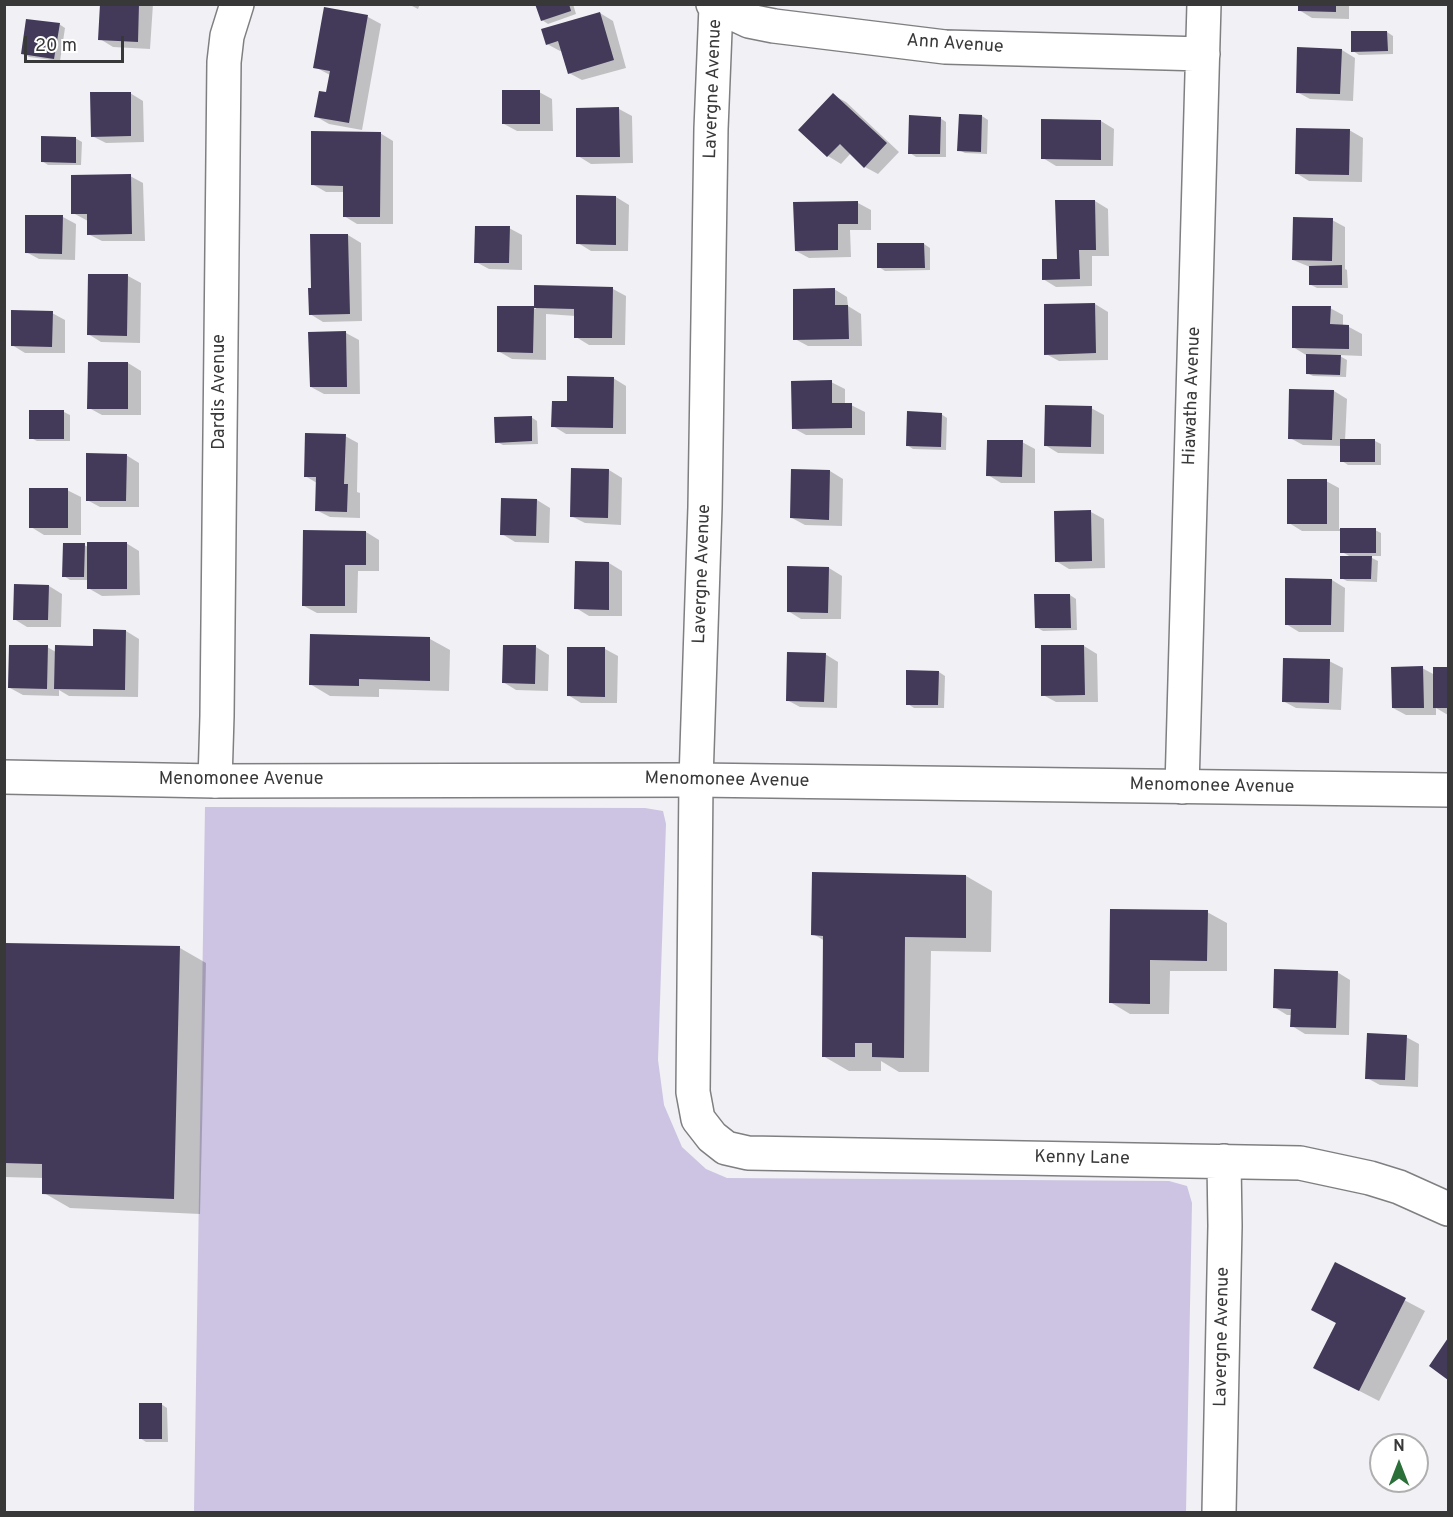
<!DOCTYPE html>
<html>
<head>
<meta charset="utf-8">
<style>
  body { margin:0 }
  #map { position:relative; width:1453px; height:1517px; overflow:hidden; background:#f1f0f4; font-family:Overpass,sans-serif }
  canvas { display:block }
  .frame { position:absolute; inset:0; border:6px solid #383839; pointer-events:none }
  .north { position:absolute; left:1369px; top:1433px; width:60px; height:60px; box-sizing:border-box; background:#fff; border:2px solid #afafb0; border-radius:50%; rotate:0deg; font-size:16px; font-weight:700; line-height:24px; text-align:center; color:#383839 }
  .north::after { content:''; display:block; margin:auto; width:21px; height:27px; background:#2b6f39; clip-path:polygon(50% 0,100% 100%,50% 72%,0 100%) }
  .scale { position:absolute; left:24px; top:36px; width:100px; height:27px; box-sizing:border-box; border:3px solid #383839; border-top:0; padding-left:8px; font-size:18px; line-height:21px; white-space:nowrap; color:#383839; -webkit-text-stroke:4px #fff; paint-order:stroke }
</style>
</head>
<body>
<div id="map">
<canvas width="1453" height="1517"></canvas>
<div class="frame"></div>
<div class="north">N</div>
<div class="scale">20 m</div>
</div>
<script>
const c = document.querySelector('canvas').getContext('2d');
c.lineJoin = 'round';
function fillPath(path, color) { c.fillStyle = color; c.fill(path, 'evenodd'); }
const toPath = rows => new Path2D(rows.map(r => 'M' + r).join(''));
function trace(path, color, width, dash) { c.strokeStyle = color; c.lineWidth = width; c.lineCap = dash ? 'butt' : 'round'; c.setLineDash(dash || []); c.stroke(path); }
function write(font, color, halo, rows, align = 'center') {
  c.font = font + ' Overpass,sans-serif'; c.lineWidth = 6; c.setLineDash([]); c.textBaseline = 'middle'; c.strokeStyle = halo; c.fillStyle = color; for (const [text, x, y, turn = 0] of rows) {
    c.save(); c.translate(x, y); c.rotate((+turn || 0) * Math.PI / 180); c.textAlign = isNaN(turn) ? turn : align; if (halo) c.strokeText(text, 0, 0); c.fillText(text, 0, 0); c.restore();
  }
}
fillPath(toPath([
  [205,807,645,808,663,811,666,824,658,1060,664,1105,682,1147,706,1169,727,1178,1169,1181,1187,1186,1192,1203,1186,1512,194,1512]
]), '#ccc4e2');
fillPath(toPath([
  [102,4,153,4,150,49,113,47,100,39],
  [408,4,420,4,418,9],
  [536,4,573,4,576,14,548,24,542,20],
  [1299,4,1349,4,1349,19,1312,18,1299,10],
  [326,9,368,17,381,24,362,130,329,124,315,116,327,94,330,75,315,67],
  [600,13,613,21,626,68,582,80,569,73,563,51,560,51,547,44],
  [59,24,65,28,60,61,29,57,23,53],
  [1387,32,1393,36,1393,54,1359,55,1353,51],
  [1342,50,1355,58,1353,101,1310,99,1297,92],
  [539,92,552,99,553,131,517,131,504,124],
  [130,93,143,101,144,142,106,143,92,136],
  [833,95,846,102,899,152,878,174,865,167,851,153,841,164,828,156,800,130],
  [619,109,632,116,633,163,591,164,578,156],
  [982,116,988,120,987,154,965,153,959,150],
  [940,118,946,122,946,157,916,157,910,153],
  [1101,121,1114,129,1113,166,1056,166,1043,158],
  [1349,130,1363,138,1362,182,1309,181,1296,173],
  [380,133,393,141,393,224,357,224,344,216,345,192,326,192,312,184],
  [75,138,82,142,81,165,48,165,42,161],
  [130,176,143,183,145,241,102,241,88,234,88,221,73,213],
  [616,197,629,205,628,251,591,251,578,243],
  [1095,201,1108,209,1109,256,1092,256,1092,286,1056,287,1043,279,1058,260],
  [858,203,871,210,871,230,850,230,851,257,809,258,796,251],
  [63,217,76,224,75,260,39,259,26,252],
  [1332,220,1345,227,1345,269,1347,270,1348,288,1317,288,1311,285,1310,267,1293,260],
  [509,228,522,235,522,270,489,269,476,262],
  [348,235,361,243,362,321,323,322,310,314,312,289],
  [924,244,930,248,930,270,885,271,879,267],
  [128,276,141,283,140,343,101,342,88,334],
  [536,287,613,289,626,296,625,345,589,345,576,337,576,316,546,314,546,360,512,359,498,351,533,308,536,309],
  [834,289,847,297,848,306,861,314,862,346,808,346,795,339],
  [1095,304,1108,312,1108,360,1059,361,1046,354],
  [1330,308,1343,315,1343,326,1349,327,1362,334,1362,356,1338,355,1347,360,1346,377,1313,376,1307,373,1306,355,1293,347],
  [52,313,65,320,65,353,25,353,12,345],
  [346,333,359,340,360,394,324,394,311,387],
  [128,363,141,371,141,415,102,415,89,408],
  [613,378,626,386,626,434,566,434,553,426,569,403],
  [831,382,845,389,845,405,851,405,865,412,865,435,806,435,793,428],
  [1334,391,1347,399,1345,441,1375,441,1381,444,1381,465,1348,465,1342,461,1342,446,1303,445,1290,438],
  [1091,408,1104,415,1104,454,1058,453,1045,445],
  [64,412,70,415,70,441,37,441,31,438],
  [941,414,947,418,946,450,913,449,907,445],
  [531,417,537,421,538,444,503,445,497,442],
  [345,436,358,443,357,492,360,493,360,518,330,517,316,510,317,483,305,476],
  [1022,442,1035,449,1035,483,1001,483,988,475],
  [126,455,139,463,139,507,100,507,87,500],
  [573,469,609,470,622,478,621,525,585,523,571,516],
  [830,471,843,479,842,526,805,525,792,518],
  [1326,481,1339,488,1339,529,1375,530,1381,533,1381,556,1368,556,1378,561,1377,582,1347,581,1341,578,1351,557,1342,552,1342,531,1302,531,1289,523],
  [67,490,81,497,81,535,44,535,31,527],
  [537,500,550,508,549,543,515,542,502,534],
  [1091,512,1104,519,1105,568,1069,569,1056,561],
  [366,532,379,540,379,571,358,571,357,613,317,613,304,606],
  [126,543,139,551,140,595,102,596,88,588,88,580,70,580,64,576,84,545,88,547],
  [576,563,609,563,622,571,622,616,589,616,576,608],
  [829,568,842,576,841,619,801,619,788,611],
  [1332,580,1345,588,1344,632,1299,632,1286,624],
  [49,586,62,594,61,627,27,627,14,619],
  [1070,595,1076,599,1077,630,1043,631,1036,627],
  [126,631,139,639,138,697,69,696,59,690,59,696,23,695,10,688,47,647,56,652,95,648],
  [430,639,450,650,449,691,379,689,379,697,330,696,310,684],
  [1084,646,1097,654,1098,702,1056,702,1043,695],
  [536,647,549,655,548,691,516,690,503,682],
  [605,649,618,656,617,703,581,703,568,695],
  [825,654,838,662,837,708,800,707,787,700],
  [1329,661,1343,668,1341,710,1296,708,1283,701],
  [1422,668,1435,675,1435,669,1448,669,1448,715,1436,708,1436,715,1406,715,1393,708],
  [939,672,945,676,944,708,914,708,908,704],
  [966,876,992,891,991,952,931,951,929,1072,899,1072,881,1061,881,1071,849,1071,823,1056,825,941,813,934],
  [1111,910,1207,912,1227,923,1227,971,1170,971,1169,1014,1130,1014,1110,1002],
  [4,945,180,948,206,963,200,1214,70,1208,44,1193,44,1178,4,1177],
  [1337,972,1350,980,1349,1035,1305,1034,1292,1026,1292,1015,1287,1015,1274,1007],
  [1406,1037,1419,1044,1418,1087,1380,1085,1367,1078],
  [1336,1264,1425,1311,1379,1401,1334,1378,1337,1323],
  [1448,1340,1448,1378,1431,1366],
  [161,1404,167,1408,168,1442,146,1442,140,1438]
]), '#0003');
fillPath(toPath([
  [100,4,139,4,138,42,98,40],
  [535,4,569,4,571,11,541,21],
  [1298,4,1336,4,1336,12,1298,11],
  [324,7,368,15,349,123,314,117,319,91,326,92,330,71,313,68],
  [600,12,614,60,568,74,558,41,546,45,541,29],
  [26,19,60,23,54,59,21,54],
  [1351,31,1387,31,1388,51,1351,52],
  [1297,47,1342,49,1340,94,1296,93],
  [502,90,540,90,540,124,502,124],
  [90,92,131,92,131,136,91,137],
  [833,93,887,143,864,168,840,144,827,157,798,130],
  [619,107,620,157,576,157,576,108],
  [959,114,982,115,981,152,957,151],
  [909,115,941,117,940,154,908,154],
  [1041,119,1101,120,1101,160,1041,159],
  [1296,128,1350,129,1349,175,1295,174],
  [311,131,381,132,380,217,343,217,343,186,311,185],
  [41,136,76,137,76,163,41,162],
  [131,174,132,234,87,235,87,214,71,214,71,175],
  [576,195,616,196,616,245,576,244],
  [1055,200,1095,200,1096,250,1079,250,1080,279,1042,280,1042,259,1057,259],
  [858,201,858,224,838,224,838,250,795,251,793,202],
  [25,215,63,215,62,254,25,253],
  [1293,217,1333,218,1332,261,1292,260],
  [475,226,510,226,509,263,474,263],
  [310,234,348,234,350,314,309,315,308,288,311,288],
  [877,243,924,243,925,268,877,268],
  [1342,265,1342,285,1309,285,1309,266],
  [88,274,128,274,127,336,87,335],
  [534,285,613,287,612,338,574,338,574,309,534,308,533,353,497,352,497,306,534,306],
  [835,288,835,305,848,305,849,339,793,340,793,289],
  [1095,303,1096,353,1044,355,1044,304],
  [1292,306,1331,306,1330,324,1349,325,1349,349,1292,348],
  [11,310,53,311,52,347,11,346],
  [346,331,347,387,310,387,308,332],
  [1306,354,1341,355,1340,375,1306,374],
  [88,362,128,362,128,409,87,409],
  [567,376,614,377,613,428,551,427,552,401,567,401],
  [832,380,832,403,852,403,852,428,792,429,791,381],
  [1289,389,1334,390,1332,440,1288,439],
  [1045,405,1092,406,1091,447,1044,446],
  [29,410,64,410,64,439,29,439],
  [907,411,942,413,941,447,906,446],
  [532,416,532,441,495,443,494,417],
  [305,433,346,434,344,484,348,484,347,512,315,511,316,477,304,477],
  [1340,439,1375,439,1375,462,1340,462],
  [987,440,1023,440,1022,477,986,476],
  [86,453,127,454,126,501,86,501],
  [571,468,609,469,608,518,570,517],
  [791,469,830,470,829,520,790,518],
  [1287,479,1327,479,1327,524,1287,524],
  [29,488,68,488,68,528,29,528],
  [501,498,537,499,536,536,500,535],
  [1091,510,1092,561,1055,562,1054,511],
  [1340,528,1376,528,1376,553,1340,553],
  [303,530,366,531,366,565,345,565,345,606,302,606],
  [87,542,127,542,127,589,87,589],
  [63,543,85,543,84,577,62,577],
  [1340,556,1372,556,1371,579,1340,579],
  [575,561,609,562,609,610,574,609],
  [787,566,829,567,828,613,787,612],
  [1285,578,1332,579,1331,625,1285,625],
  [14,584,49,585,48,620,13,620],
  [1034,594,1070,594,1071,628,1035,628],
  [93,629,126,630,125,690,54,689,55,645,93,646],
  [310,634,430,637,430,681,359,679,359,686,309,685],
  [9,645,48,645,47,689,8,688],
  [503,645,536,645,535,684,502,683],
  [1041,645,1084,645,1085,695,1041,696],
  [567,647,605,647,605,697,567,696],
  [787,652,826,653,824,702,786,701],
  [1283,658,1330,659,1329,703,1282,702],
  [1423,666,1424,708,1392,708,1391,667],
  [1433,667,1448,667,1448,708,1433,708],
  [906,670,939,671,938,705,906,705],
  [812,872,966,875,966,938,905,937,904,1058,872,1057,872,1043,855,1043,855,1057,822,1057,823,936,811,935],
  [1110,909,1208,910,1207,961,1150,960,1150,1004,1109,1003],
  [4,943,180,946,174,1199,42,1194,42,1164,4,1163],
  [1274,969,1338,971,1336,1028,1290,1027,1291,1009,1273,1008],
  [1367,1033,1407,1035,1405,1080,1365,1079],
  [1335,1262,1406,1298,1359,1391,1313,1368,1336,1323,1311,1310],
  [1448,1338,1448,1380,1429,1366],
  [139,1403,162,1403,162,1439,139,1439]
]), '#433959');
const minor = toPath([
  [713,4,749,21,774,26,945,47,1203,54],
  [716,6,711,129,705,507,696,780,693,1092,698,1119,712,1137,726,1148,748,1153,1300,1163,1370,1178,1399,1187,1448,1209],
  [215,781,217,716,224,62,227,36,237,4],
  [1182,787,1204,4],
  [1219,1512,1225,1226,1224,1161]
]);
const tertiary = toPath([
  [4,777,215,781,696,780,1448,790]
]);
trace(minor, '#7f7e81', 36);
trace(tertiary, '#7f7e81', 36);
trace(minor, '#fff', 33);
trace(tertiary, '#fff', 33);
write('18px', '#383839', '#fff', [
  ["Ann Avenue",955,45,4],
  ["Lavergne Avenue",714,89,-88],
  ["Dardis Avenue",220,392,-90],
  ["Hiawatha Avenue",1193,396,-88],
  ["Lavergne Avenue",703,574,-88],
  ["Menomonee Avenue",241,780],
  ["Menomonee Avenue",727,781,1],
  ["Menomonee Avenue",1212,787,1],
  ["Kenny Lane",1082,1159,1],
  ["Lavergne Avenue",1223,1337,-89]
]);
</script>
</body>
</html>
